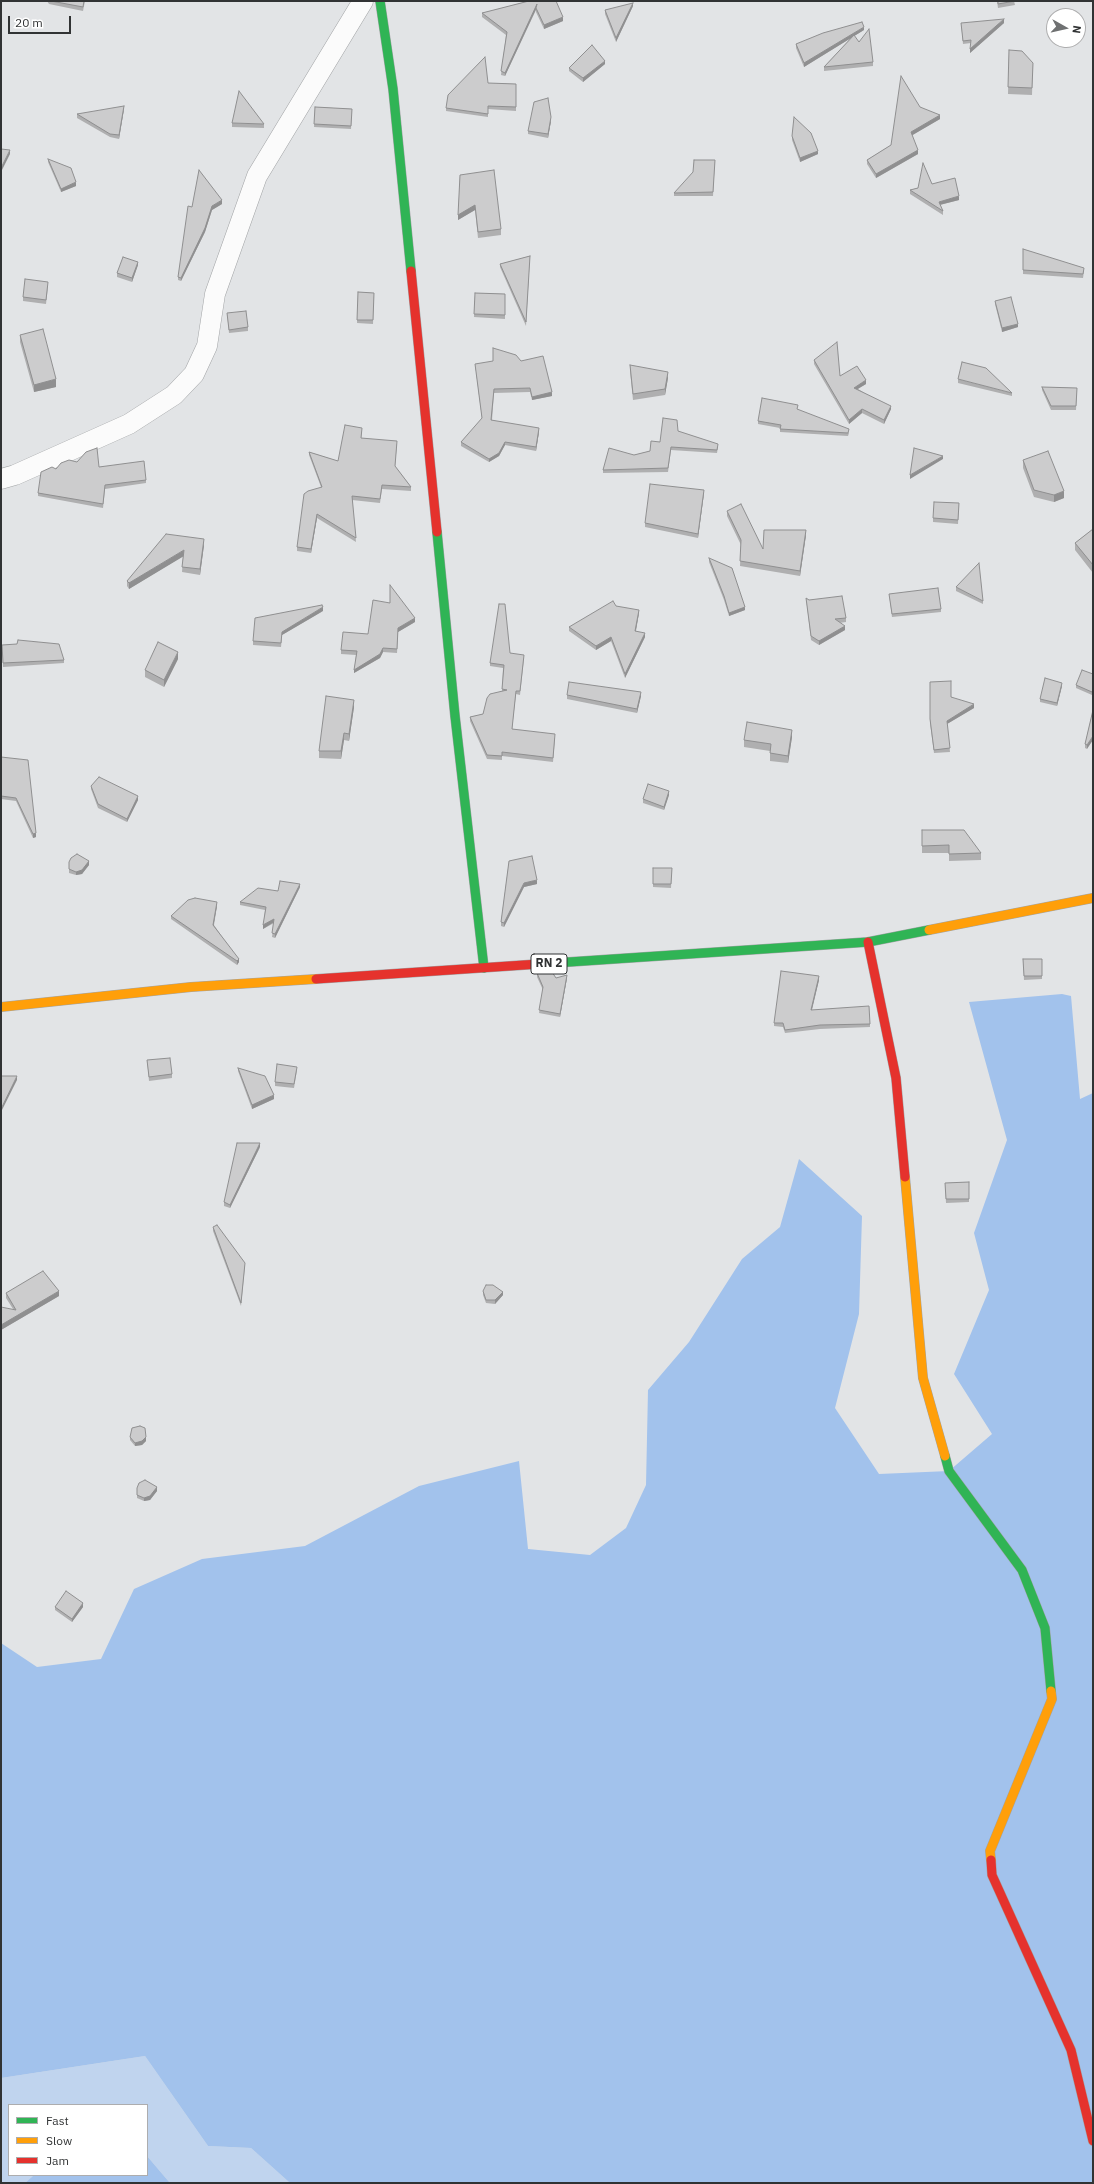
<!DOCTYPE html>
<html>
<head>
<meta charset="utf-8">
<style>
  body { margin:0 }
  #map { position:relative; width:1094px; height:2184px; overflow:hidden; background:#e2e4e6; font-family:"IBM Plex Sans",sans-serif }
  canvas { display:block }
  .frame { position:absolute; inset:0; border:2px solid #313334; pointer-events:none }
  .legend { position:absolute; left:8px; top:2104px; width:140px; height:72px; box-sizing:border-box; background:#fff; border:1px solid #adadae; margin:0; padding:5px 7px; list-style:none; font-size:12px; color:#313334 }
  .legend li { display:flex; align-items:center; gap:8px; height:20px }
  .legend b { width:20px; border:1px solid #adadae }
  .north { position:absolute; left:1046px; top:8px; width:40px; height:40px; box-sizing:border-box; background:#fff; border:1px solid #adadae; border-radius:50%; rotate:98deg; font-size:11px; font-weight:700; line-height:16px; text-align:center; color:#313334 }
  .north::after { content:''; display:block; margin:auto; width:14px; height:18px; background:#6f7172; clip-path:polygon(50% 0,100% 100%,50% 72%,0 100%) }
  .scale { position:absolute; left:8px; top:16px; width:63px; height:18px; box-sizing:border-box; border:2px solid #313334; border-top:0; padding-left:5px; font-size:12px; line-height:14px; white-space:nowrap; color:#313334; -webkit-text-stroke:3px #fff; paint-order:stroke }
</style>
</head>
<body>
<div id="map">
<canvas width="1094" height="2184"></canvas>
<div class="frame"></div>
<ul class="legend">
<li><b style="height:5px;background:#30b455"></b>Fast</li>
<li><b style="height:5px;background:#ff9f0a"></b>Slow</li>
<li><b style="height:5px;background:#e5322d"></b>Jam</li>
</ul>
<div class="north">N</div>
<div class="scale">20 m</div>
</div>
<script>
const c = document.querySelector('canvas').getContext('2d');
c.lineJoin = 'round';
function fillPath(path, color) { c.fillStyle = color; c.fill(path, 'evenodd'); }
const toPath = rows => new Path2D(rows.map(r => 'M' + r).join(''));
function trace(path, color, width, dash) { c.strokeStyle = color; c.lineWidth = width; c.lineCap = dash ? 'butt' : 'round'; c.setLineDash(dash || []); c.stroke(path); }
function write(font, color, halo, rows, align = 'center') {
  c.font = font + ' "IBM Plex Sans",sans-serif'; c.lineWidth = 3; c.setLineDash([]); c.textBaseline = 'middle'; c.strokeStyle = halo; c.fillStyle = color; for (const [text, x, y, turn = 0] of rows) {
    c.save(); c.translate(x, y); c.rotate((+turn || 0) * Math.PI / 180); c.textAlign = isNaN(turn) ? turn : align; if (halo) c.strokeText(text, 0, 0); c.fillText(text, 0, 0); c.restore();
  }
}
fillPath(toPath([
  [145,2056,208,2146,251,2148,290,2183,170,2183,147,2156,147,2105,9,2105,9,2175,34,2175,25,2183,1,2183,1,2078]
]), '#c0d4ee');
fillPath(toPath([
  [1062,994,1071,996,1080,1099,1093,1093,1093,2183,290,2183,251,2148,208,2146,145,2056,1,2078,1,1643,37,1667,101,1659,134,1589,202,1559,305,1546,419,1486,519,1461,528,1549,590,1555,626,1528,646,1485,648,1390,689,1342,742,1259,780,1227,799,1159,862,1216,859,1314,835,1408,879,1474,949,1471,992,1434,954,1374,989,1290,974,1233,1007,1140,969,1002],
  [147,2156,170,2183,25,2183,34,2175,147,2175]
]), '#a2c2ec');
const street = toPath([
  [1,479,15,475,129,424,174,395,194,374,207,346,215,294,257,176,363,1]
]);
const fast = toPath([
  [380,1,393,89,411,271],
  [437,532,455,716,484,968],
  [539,964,868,942,929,930],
  [945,1456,949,1471,1022,1570,1045,1628,1051,1691]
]);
const slow = toPath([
  [929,930,1093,898],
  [1,1007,191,987,316,979],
  [905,1177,923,1378,945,1456],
  [991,1860,990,1851,1052,1699,1051,1691]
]);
const jam = toPath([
  [411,271,437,532],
  [868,942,896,1078,905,1177],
  [316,979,539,964],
  [991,1860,992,1875,1071,2050,1093,2141]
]);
trace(street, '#a1a3a5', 21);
trace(fast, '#a1a3a5', 10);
trace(slow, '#a1a3a5', 10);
trace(jam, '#a1a3a5', 10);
trace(street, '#fbfbfb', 20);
trace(fast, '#30b455', 9);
trace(slow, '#ff9f0a', 9);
trace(jam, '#e5322d', 9);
fillPath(toPath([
  [47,1,85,1,83,11,49,4],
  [529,1,563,21,544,29,536,12,536,10,505,76,501,75,506,35,482,17,482,13],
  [997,1,1014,1,1015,5,998,8],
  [633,6,616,42,605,14,605,10],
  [961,23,1004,23,970,53,971,43,963,44],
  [864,30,854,36,873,62,873,66,824,71,824,67,851,38,804,67,796,48,796,44],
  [1009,50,1033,63,1032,95,1008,94],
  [605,64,583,82,569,71,569,68],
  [488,83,516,84,516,111,488,109,488,117,446,111,446,108],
  [315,107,352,109,351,129,314,127],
  [920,107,940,119,912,135,918,154,876,178,867,164,867,160,891,145],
  [124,109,119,139,110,137,77,118,77,114],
  [551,121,548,138,528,134,528,131],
  [232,123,264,124,264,128,232,127],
  [792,136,818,154,800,162,792,140],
  [48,159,76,186,61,192,48,162],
  [715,160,713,196,674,196,674,193],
  [460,175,501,229,501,235,478,238,475,210,458,220],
  [932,184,959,200,940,205,943,211,943,215,910,194,910,190],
  [222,204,212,210,205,232,181,281,178,280,178,277,192,207],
  [1023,249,1084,271,1083,278,1023,274],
  [530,256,526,326,500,267,500,264],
  [138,265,132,282,117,277,117,273],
  [48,286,46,304,23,301,23,297],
  [358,292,374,293,373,324,357,323],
  [475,293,505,294,505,319,474,317],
  [995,301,1018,327,1002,332,995,304],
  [227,313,248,327,248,331,229,333],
  [20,335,56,387,34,392,20,342],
  [814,360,840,376,866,384,858,389,891,409,884,424,862,413,849,424,814,364],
  [521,361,552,396,532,400,530,392,494,393,492,420,539,432,536,451,505,445,499,456,489,462,461,446,461,442,482,419,475,364],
  [630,365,668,378,665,395,633,400,630,371],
  [958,379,1012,393,1012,396,958,383],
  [1042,387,1077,388,1076,410,1051,410,1042,390],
  [798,409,798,410,849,433,848,436,780,432,780,428,758,424,758,421],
  [362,431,361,438,397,444,395,466,411,487,411,491,382,489,380,503,352,500,356,542,317,518,311,553,297,551,297,547,321,487,309,455,309,452,338,461],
  [678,431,718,447,717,453,671,450,668,472,603,473,603,470,634,455,650,451,660,442],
  [1023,460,1064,498,1054,502,1034,497,1023,468],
  [77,462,99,467,146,480,146,483,105,489,103,508,38,496,38,493,56,469],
  [704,493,698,538,645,527,645,523],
  [959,503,958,524,933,522,933,518],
  [727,511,763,549,806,535,800,576,740,566,741,545,727,516],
  [1093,529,1093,573,1075,550,1075,543],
  [204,545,200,575,182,572,183,556,129,589,127,586,127,581],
  [709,558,745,610,729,616,724,600,709,562],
  [956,587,983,601,983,604,956,591],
  [889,594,941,609,941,612,892,617],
  [806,598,809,600,846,618,846,622,839,623,845,630,819,645,811,640],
  [616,606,639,613,636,631,645,637,625,678,611,641,596,650,569,631,569,627],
  [323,611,282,635,281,647,253,645,253,641],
  [415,622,398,632,397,653,383,652,380,658,354,673,356,655,341,654,341,650,368,634],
  [2,645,64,660,64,663,3,667],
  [510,653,524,658,520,695,516,694,512,729,555,738,553,762,502,756,502,760,487,759,470,721,470,717,483,714,502,691,503,668,490,666,490,663],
  [178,659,164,687,145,677,145,670],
  [1093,674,1093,694,1092,695,1076,688,1076,685],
  [930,682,951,697,974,708,947,724,950,752,934,753,930,723],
  [1062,686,1057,706,1040,702,1040,699],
  [567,695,641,696,637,713,567,699],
  [354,707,349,741,344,740,341,759,319,758,319,751],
  [1093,710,1087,749,1085,748,1085,744],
  [792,737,788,763,770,761,770,751,744,747,744,740],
  [1,757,36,837,33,838,16,801,1,799],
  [91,786,138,800,127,822,98,808,91,789],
  [669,795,664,810,643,803,643,799],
  [922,830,981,853,981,860,949,861,949,853,922,853],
  [509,861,537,884,524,887,504,927,501,926,501,922],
  [69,862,89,865,82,874,76,875,69,873],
  [653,868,672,868,671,888,653,887],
  [300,887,275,938,272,937,274,923,263,929,265,910,240,905,240,902,278,891],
  [217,906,214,925,239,962,237,965,171,919,171,916],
  [1023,959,1042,959,1042,979,1024,980],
  [537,973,556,978,567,978,560,1017,539,1013,543,990,537,977],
  [819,980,812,1010,870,1024,870,1027,820,1029,785,1033,783,1027,774,1026,774,1023],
  [147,1060,172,1074,172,1078,149,1081],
  [238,1068,274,1099,252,1109,238,1071],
  [297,1070,294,1088,275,1086,275,1082],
  [260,1147,230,1208,224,1206,224,1202],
  [969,1182,969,1202,946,1203,945,1183],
  [213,1227,245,1266,241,1306,213,1231],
  [483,1291,503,1295,495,1304,486,1303,483,1295],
  [6,1293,59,1296,1,1330,13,1309,6,1298],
  [130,1437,146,1441,142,1445,135,1446,130,1440],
  [137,1488,157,1491,150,1500,144,1501,137,1498],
  [55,1607,83,1607,72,1622,55,1610]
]), '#afafb0');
fillPath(toPath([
  [633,3,633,6,616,42,616,38],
  [537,4,537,7,505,76,505,73],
  [563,17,563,21,544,29,544,25],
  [1004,19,1004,23,970,53,970,49],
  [864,27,864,30,804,67,804,63],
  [605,61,605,64,583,82,583,78],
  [124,106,124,109,119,139,119,135],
  [940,115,940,119,911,136,911,132],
  [551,117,551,121,548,138,548,134],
  [10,150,10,154,1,172,1,168],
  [918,150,918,154,876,178,876,174],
  [818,151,818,154,800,162,800,158],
  [76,182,76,186,61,192,61,189],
  [959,196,959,200,939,205,939,202],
  [222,200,222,204,212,210,205,232,181,281,181,278,212,206],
  [475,205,475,210,458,220,458,215],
  [138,262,138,265,132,282,132,278],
  [1018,324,1018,327,1002,332,1002,328],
  [668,372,668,378,665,395,665,389],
  [56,379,56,387,34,392,34,385],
  [866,380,866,384,854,391,854,388],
  [552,392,552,396,532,400,532,397],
  [891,406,891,409,884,424,884,420],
  [862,409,862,413,849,424,849,420],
  [539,428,539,432,536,451,536,447],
  [505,442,505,445,499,456,489,462,489,459],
  [943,456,943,459,910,479,910,475],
  [704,490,704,493,698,538,698,534],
  [1064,491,1064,498,1054,502,1054,495],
  [317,514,317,518,311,553,311,549],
  [806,530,806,535,800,576,800,571],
  [204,539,204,545,200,575,200,569],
  [184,550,184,556,129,589,129,583],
  [323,607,323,611,282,635,281,647,282,632],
  [745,607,745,610,729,616,729,613],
  [639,610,639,613,635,635,635,631],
  [415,618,415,622,398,632,397,653,398,628],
  [845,626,845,630,819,645,819,641],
  [645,633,645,637,625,678,625,674],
  [611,637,611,641,596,650,596,646],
  [383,648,383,652,380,658,354,673,354,670],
  [178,652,178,659,164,687,164,680],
  [1062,683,1062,686,1057,706,1057,703],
  [641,692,641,696,637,713,637,709],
  [354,700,354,707,349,741,349,734],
  [974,704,974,708,947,724,947,721],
  [792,730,792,737,788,763,788,756],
  [344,733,344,740,341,759,341,751],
  [1093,736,1093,740,1087,749,1087,745],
  [669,791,669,795,664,810,664,807],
  [138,796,138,800,127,822,127,819],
  [36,833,36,837,33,838,33,834],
  [89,861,89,865,82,874,76,875,76,872],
  [537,880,537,884,524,887,504,927,504,923,524,883],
  [300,884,300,887,275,938,275,934],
  [217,902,217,906,213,928,213,925],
  [274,919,274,922,263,929,263,925],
  [239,959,239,962,237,965,237,961],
  [567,975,567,978,560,1017,560,1014],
  [819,976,819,980,811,1013,811,1010],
  [17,1076,17,1080,1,1112,1,1109],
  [274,1095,274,1099,252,1109,252,1105],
  [260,1143,260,1147,230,1208,230,1205],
  [59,1291,59,1296,1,1330,1,1325],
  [503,1292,503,1295,495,1304,495,1300],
  [146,1437,146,1441,142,1445,135,1446,135,1443],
  [157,1487,157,1491,150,1500,144,1501,144,1498],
  [83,1603,83,1607,72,1622,72,1619]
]), '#8f8f90');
const building = toPath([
  [51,1,84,1,83,7,51,1],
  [529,1,556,1,563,17,544,25,536,8,537,4,505,73,501,71,507,32,482,13,529,1],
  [998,1,1015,1,998,4,998,1],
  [633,3,616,38,605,10,633,3],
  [1004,19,970,49,971,40,963,41,961,23,1004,19],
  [862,22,864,27,804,63,796,44,823,33,862,22],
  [869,29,873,62,824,67,854,35,859,42,869,29],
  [592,45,605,61,583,78,569,68,592,45],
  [1009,50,1022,51,1033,63,1032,88,1008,87,1009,50],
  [485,57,488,83,516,84,516,107,488,106,488,114,446,108,448,95,485,57],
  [901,76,920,107,940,115,911,132,918,150,876,174,867,160,891,145,901,76],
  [239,91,264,124,232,123,239,91],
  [548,98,551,117,548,134,528,131,534,102,548,98],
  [124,106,119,135,110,134,77,114,124,106],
  [315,107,352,109,351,126,314,124,315,107],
  [794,117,811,133,818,151,800,158,792,136,794,117],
  [1,149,10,150,1,168,1,149],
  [48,159,71,168,76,182,61,189,48,159],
  [694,160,715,160,713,192,674,193,693,172,694,160],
  [923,163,932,184,955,178,959,196,939,202,943,211,910,190,918,188,923,163],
  [199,170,222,200,212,206,205,228,181,278,178,277,188,206,192,207,199,170],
  [494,170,501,229,478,232,475,205,458,215,460,175,494,170],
  [1023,249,1084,268,1083,274,1023,270,1023,249],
  [530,256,526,322,500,264,530,256],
  [123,257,138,262,132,278,117,273,123,257],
  [25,279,48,282,46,300,23,297,25,279],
  [358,292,374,293,373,320,357,320,358,292],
  [475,293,505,294,505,315,474,314,475,293],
  [1011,297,1018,324,1002,328,995,301,1011,297],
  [246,311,248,327,229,330,227,313,246,311],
  [43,329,56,379,34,385,20,335,43,329],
  [837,342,840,376,857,366,866,380,854,388,891,406,884,420,862,409,849,420,814,360,837,342],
  [493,348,516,355,521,361,543,356,552,392,532,397,530,388,494,389,491,420,539,428,536,447,505,442,499,453,489,459,461,442,482,418,475,364,493,361,493,348],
  [962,362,986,368,1012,393,958,379,962,362],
  [630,365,668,372,665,389,633,394,630,365],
  [1042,387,1077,388,1076,406,1051,406,1042,387],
  [762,398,798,405,797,409,849,429,848,433,780,429,781,425,758,421,762,398],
  [663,418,677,420,678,431,718,444,717,450,671,447,668,468,603,470,609,448,634,455,650,451,651,441,660,442,663,418],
  [345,425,362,428,361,438,397,441,395,466,411,487,382,485,380,499,352,496,356,538,317,514,311,549,297,547,304,494,308,491,322,487,309,452,338,461,345,425],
  [97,448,99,467,144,461,146,480,105,485,103,504,38,493,41,472,52,467,56,469,61,463,69,460,77,462,86,452,97,448],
  [914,448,943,456,910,475,914,448],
  [1048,451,1064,491,1054,495,1034,490,1023,460,1048,451],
  [650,484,704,490,698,534,645,523,650,484],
  [934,502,959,503,958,520,933,518,934,502],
  [741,504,763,549,764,530,806,530,800,571,740,561,741,540,727,511,741,504],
  [1093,529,1093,565,1075,543,1093,529],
  [166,534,204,539,200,569,182,567,184,550,129,583,127,581,166,534],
  [709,558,732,568,745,607,729,613,724,596,709,558],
  [979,563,983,601,956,587,979,563],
  [390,585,415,618,398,628,397,649,383,648,380,654,354,670,357,651,341,650,343,632,368,634,373,600,390,603,390,585],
  [938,588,941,609,892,614,889,594,938,588],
  [842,596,846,618,835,619,845,626,819,641,811,636,806,598,809,600,842,596],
  [613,601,616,606,639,610,635,631,645,633,625,674,611,637,596,646,569,627,613,601],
  [499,604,505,604,510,653,524,655,520,691,516,691,512,729,555,734,553,758,502,752,502,756,487,755,470,717,483,714,487,698,490,694,507,690,502,689,504,665,490,663,499,604],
  [322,605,323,607,282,632,281,643,253,641,255,618,322,605],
  [18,640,59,644,64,660,3,663,2,645,17,644,18,640],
  [158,642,178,652,164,680,145,670,158,642],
  [1082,670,1093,674,1093,690,1092,692,1076,685,1082,670],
  [1045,678,1062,683,1057,703,1040,699,1045,678],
  [951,681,951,697,974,704,947,721,950,748,934,750,930,719,930,682,951,681],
  [569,682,641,692,637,709,567,695,569,682],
  [326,696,354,700,349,734,344,733,341,751,319,751,326,696],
  [1093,710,1093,736,1087,745,1085,744,1093,710],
  [747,722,792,730,788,756,770,753,771,744,744,740,747,722],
  [1,757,28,760,36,833,33,834,16,798,1,796,1,757],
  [99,777,138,796,127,819,98,804,91,786,99,777],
  [648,784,669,791,664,807,643,799,648,784],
  [922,830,964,830,981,853,949,854,949,845,922,846,922,830],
  [77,854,89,861,82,870,76,872,69,869,69,862,71,858,77,854],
  [532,856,537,880,524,883,504,923,501,922,509,861,532,856],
  [653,868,672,868,671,884,653,884,653,868],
  [280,881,300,884,275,934,272,933,274,919,263,925,266,907,240,902,258,888,278,891,280,881],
  [195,898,217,902,213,925,239,959,237,961,171,916,188,900,195,898],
  [1023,959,1042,959,1042,976,1024,976,1023,959],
  [781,971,819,976,811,1010,869,1006,870,1024,820,1025,785,1030,783,1023,774,1023,781,971],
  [552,972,556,978,567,975,560,1014,539,1010,543,987,537,973,552,972],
  [170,1058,172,1074,149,1077,147,1060,170,1058],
  [277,1064,297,1067,294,1084,275,1082,277,1064],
  [238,1068,265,1076,274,1095,252,1105,238,1068],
  [1,1076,17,1076,1,1109,1,1076],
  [237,1143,260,1143,230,1205,224,1202,237,1143],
  [969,1182,969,1199,946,1199,945,1183,969,1182],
  [217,1225,245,1263,241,1303,213,1227,217,1225],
  [43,1271,59,1291,1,1325,1,1307,16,1310,6,1293,43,1271],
  [486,1285,493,1285,503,1292,495,1300,486,1300,483,1291,486,1285],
  [140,1426,145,1428,146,1437,142,1441,135,1443,130,1437,132,1428,140,1426],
  [145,1480,157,1487,150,1496,144,1498,137,1495,137,1488,139,1483,145,1480],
  [66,1591,83,1603,72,1619,55,1607,66,1591]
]);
fillPath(building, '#cccccd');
trace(building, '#8f8f90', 1);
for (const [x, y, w] of [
  [549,964,36]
]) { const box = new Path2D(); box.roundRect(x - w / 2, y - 10, w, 20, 3); c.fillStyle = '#fff'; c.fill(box); trace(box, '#313334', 1); }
write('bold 12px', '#313334', null, [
  ["RN 2",549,964]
]);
</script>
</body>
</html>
